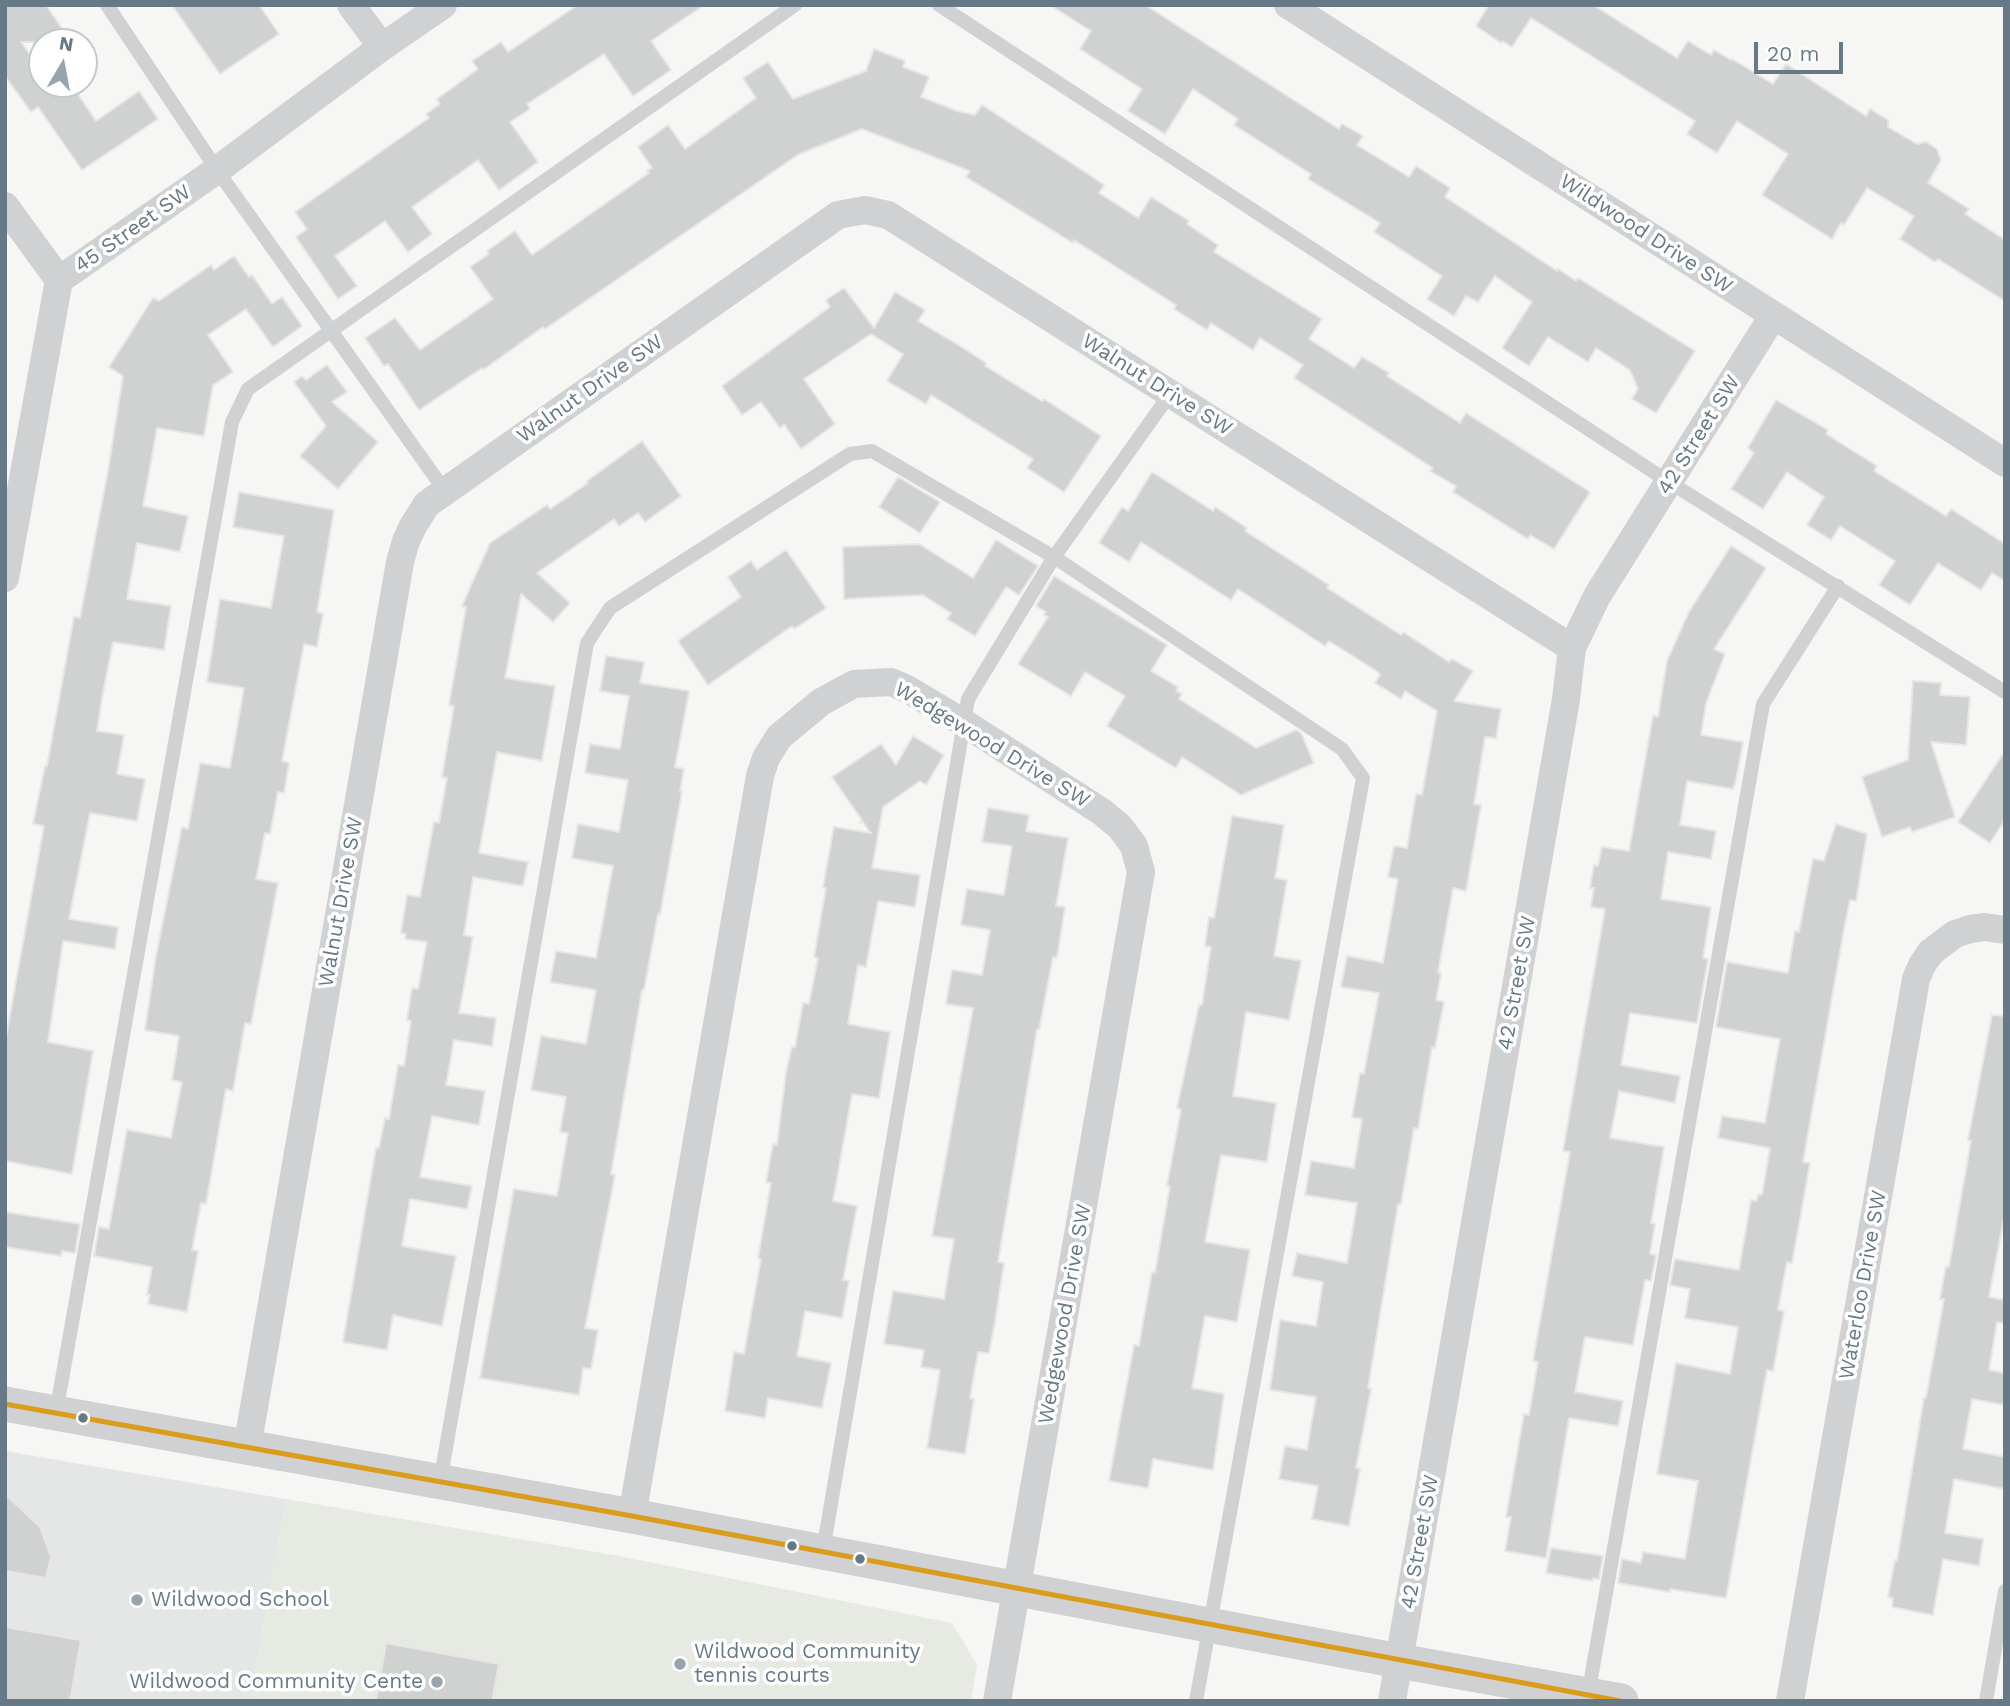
<!DOCTYPE html>
<html>
<head>
<meta charset="utf-8">
<style>
  body { margin:0 }
  #map { position:relative; width:2010px; height:1706px; overflow:hidden; background:#f6f6f5; font-family:"Work Sans",sans-serif }
  canvas { display:block }
  .frame { position:absolute; inset:0; border:7px solid #657987; pointer-events:none }
  .north { position:absolute; left:28px; top:28px; width:70px; height:70px; box-sizing:border-box; background:#fff; border:2px solid #c1c9cf; border-radius:50%; rotate:10deg; font-size:19px; font-weight:700; line-height:28px; text-align:center; color:#657987 }
  .north::after { content:''; display:block; margin:auto; width:24px; height:32px; background:#98a5ae; clip-path:polygon(50% 0,100% 100%,50% 72%,0 100%) }
  .scale { position:absolute; left:1754px; top:42px; width:89px; height:32px; box-sizing:border-box; border:4px solid #657987; border-top:0; padding-left:9px; font-size:21px; line-height:24px; white-space:nowrap; color:#657987; -webkit-text-stroke:5px #fff; paint-order:stroke }
</style>
</head>
<body>
<div id="map">
<canvas width="2010" height="1706"></canvas>
<div class="frame"></div>
<div class="north">N</div>
<div class="scale">20 m</div>
</div>
<script>
const c = document.querySelector('canvas').getContext('2d');
c.lineJoin = 'round';
function fillPath(path, color) { c.fillStyle = color; c.fill(path, 'evenodd'); }
const toPath = rows => new Path2D(rows.map(r => 'M' + r).join(''));
function trace(path, color, width, dash) { c.strokeStyle = color; c.lineWidth = width; c.lineCap = dash ? 'butt' : 'round'; c.setLineDash(dash || []); c.stroke(path); }
function write(font, color, halo, rows, align = 'center') {
  c.font = font + ' "Work Sans",sans-serif'; c.lineWidth = 7; c.setLineDash([]); c.textBaseline = 'middle'; c.strokeStyle = halo; c.fillStyle = color; for (const [text, x, y, turn = 0] of rows) {
    c.save(); c.translate(x, y); c.rotate((+turn || 0) * Math.PI / 180); c.textAlign = isNaN(turn) ? turn : align; if (halo) c.strokeText(text, 0, 0); c.fillText(text, 0, 0); c.restore();
  }
}
fillPath(toPath([
  [5,1451,286,1499,250,1701,5,1701]
]), '#e5e6e6');
fillPath(toPath([
  [286,1499,619,1556,952,1623,977,1665,971,1701,250,1701]
]), '#e6eae3');
const building = toPath([
  [5,5,46,5,71,42,21,42,42,71,42,84,51,84,61,97,74,88,96,121,139,91,158,119,82,170,38,107,31,112,5,76,5,5],
  [172,5,259,5,279,34,220,74,172,5],
  [578,5,704,5,651,41,671,70,633,96,604,54,527,104,530,109,510,122,538,162,499,190,478,160,412,207,432,234,408,252,385,221,335,256,357,286,338,299,296,237,307,229,295,212,429,118,426,114,440,104,437,99,478,69,472,61,501,42,508,52,578,5],
  [1050,5,1145,5,1339,129,1342,124,1363,136,1357,145,1409,177,1416,166,1450,188,1445,197,1557,271,1558,269,1576,281,1578,278,1695,351,1656,413,1632,399,1638,389,1630,370,1596,348,1588,362,1548,337,1529,366,1502,348,1532,302,1495,276,1478,302,1466,296,1454,316,1427,299,1442,276,1374,232,1380,223,1308,179,1311,174,1234,125,1238,119,1193,89,1165,134,1128,111,1142,89,1080,49,1091,31,1050,5],
  [1489,5,1593,5,1677,58,1688,41,1711,55,1714,50,1731,60,1732,59,1773,84,1786,64,1866,116,1870,109,1888,120,1888,127,1917,144,1926,142,1937,149,1941,160,1928,183,1969,209,1965,214,2005,240,2005,301,1938,259,1935,262,1900,239,1914,216,1867,188,1844,225,1841,223,1832,239,1762,195,1788,154,1737,121,1717,153,1687,134,1695,121,1531,18,1512,47,1502,41,1501,43,1476,26,1489,5],
  [874,49,905,61,903,67,929,77,921,97,957,111,975,115,982,105,1088,174,1104,185,1099,193,1138,218,1151,197,1189,221,1187,224,1218,245,1214,252,1322,319,1309,339,1354,368,1362,357,1389,373,1387,376,1460,423,1466,413,1590,492,1554,549,1530,535,1528,539,1453,492,1456,486,1430,471,1433,468,1294,378,1303,365,1260,338,1253,350,1211,323,1207,330,1174,309,1176,305,1074,240,1073,243,966,177,970,171,862,129,799,154,545,329,543,327,483,370,482,368,419,410,388,364,384,366,365,338,395,318,420,350,493,299,470,267,489,254,487,251,515,231,532,255,649,173,647,171,652,168,638,147,668,125,685,149,756,98,743,78,768,62,793,99,866,71,874,49],
  [234,256,249,277,252,275,272,304,282,297,302,326,273,347,246,309,208,335,233,372,213,385,204,436,157,428,143,506,188,516,180,552,137,543,127,599,171,606,164,650,113,642,102,698,97,731,124,735,117,774,145,779,137,821,90,813,69,919,118,927,115,949,63,941,48,1042,93,1051,72,1174,5,1161,5,1043,44,826,33,824,45,766,47,766,74,617,80,618,108,471,123,376,109,367,153,298,159,301,211,265,214,270,234,256],
  [844,288,874,328,895,292,925,310,918,321,960,346,986,363,985,366,1042,401,1044,399,1101,436,1064,492,1027,468,1033,459,931,395,926,404,887,381,903,354,871,334,804,379,835,424,801,449,784,424,780,428,761,402,742,415,722,386,830,307,826,300,844,288],
  [327,365,347,392,332,402,378,442,338,489,300,456,326,426,294,382,302,376,306,380,327,365],
  [1776,400,1828,430,1826,434,1877,466,1874,471,1946,516,1951,509,2005,544,2005,581,1992,573,1981,590,1938,563,1910,605,1879,585,1895,561,1840,526,1831,540,1807,525,1824,497,1787,472,1763,509,1731,489,1754,453,1748,448,1776,400],
  [642,441,681,496,645,522,638,513,619,526,614,519,537,573,570,603,553,622,521,594,505,678,555,686,542,761,497,752,479,853,528,862,523,886,473,877,464,935,473,937,459,1013,496,1018,492,1046,454,1040,446,1085,485,1091,479,1125,432,1116,420,1177,472,1186,467,1209,410,1199,402,1246,456,1256,442,1326,393,1315,387,1350,343,1342,376,1148,379,1148,385,1118,389,1119,398,1065,404,1066,411,1021,407,1020,412,988,418,989,427,942,405,939,406,934,401,933,407,895,420,897,434,822,439,823,447,778,442,777,454,706,449,705,466,607,462,606,490,543,547,505,550,509,588,483,587,481,642,441],
  [1152,472,1213,511,1215,507,1247,528,1245,531,1329,585,1327,588,1401,635,1403,632,1449,662,1452,659,1473,671,1454,701,1501,709,1496,738,1485,737,1474,804,1481,805,1466,891,1453,888,1438,973,1441,973,1436,1000,1444,1002,1435,1048,1432,1047,1418,1129,1414,1128,1401,1204,1398,1204,1368,1388,1371,1389,1356,1468,1360,1469,1349,1526,1312,1519,1318,1486,1279,1479,1285,1446,1307,1450,1316,1397,1270,1390,1280,1320,1316,1326,1323,1282,1292,1276,1297,1253,1347,1263,1357,1203,1305,1195,1311,1161,1354,1168,1362,1119,1352,1117,1360,1073,1364,1074,1379,993,1341,987,1347,956,1383,963,1398,879,1388,877,1394,846,1407,848,1416,794,1422,795,1437,711,1405,691,1401,699,1375,683,1380,675,1378,672,1329,641,1325,646,1238,589,1231,600,1141,542,1129,562,1099,543,1122,507,1128,511,1152,472],
  [898,477,940,502,920,533,879,507,898,477],
  [239,492,334,510,317,612,323,614,317,647,304,644,282,761,289,763,284,793,278,792,270,834,265,833,256,879,278,883,251,1024,245,1023,233,1091,226,1089,206,1204,201,1203,192,1250,198,1251,187,1312,148,1304,150,1295,147,1295,152,1267,94,1256,99,1227,109,1229,127,1130,171,1138,182,1082,172,1080,179,1036,145,1030,156,956,182,827,188,829,200,763,230,768,244,688,207,682,220,599,271,608,284,536,233,527,239,492],
  [996,540,1038,566,1019,595,1006,587,975,636,947,619,951,613,923,595,844,599,843,547,919,544,973,578,996,540],
  [1731,546,1766,568,1714,649,1725,654,1706,703,1701,735,1743,742,1736,780,1733,789,1687,781,1680,825,1716,831,1711,859,1668,852,1661,899,1711,907,1703,958,1708,959,1697,1023,1630,1013,1621,1065,1680,1076,1675,1103,1619,1091,1610,1138,1664,1147,1651,1223,1655,1224,1650,1254,1656,1255,1651,1281,1645,1280,1633,1345,1585,1337,1575,1392,1623,1401,1618,1426,1569,1418,1546,1558,1505,1551,1511,1517,1506,1517,1524,1414,1529,1415,1538,1362,1533,1361,1570,1152,1563,1151,1605,909,1591,907,1594,888,1590,888,1594,865,1598,866,1602,847,1629,851,1653,716,1658,717,1667,661,1689,612,1731,546],
  [786,550,826,608,794,629,792,626,708,685,678,641,741,597,728,577,751,561,757,570,786,550],
  [1054,576,1167,645,1151,671,1178,687,1176,691,1182,694,1179,699,1256,748,1296,730,1301,733,1314,763,1241,795,1182,757,1176,768,1107,726,1125,696,1085,672,1071,696,1018,664,1048,617,1044,615,1046,612,1036,606,1054,576],
  [606,656,644,662,640,683,689,691,675,767,684,769,680,791,682,791,660,915,658,914,644,990,642,990,611,1174,615,1175,585,1328,598,1330,591,1369,583,1368,579,1395,480,1378,514,1189,557,1196,568,1133,560,1132,566,1097,531,1090,541,1036,586,1044,596,990,550,982,556,951,596,958,613,866,572,858,578,824,619,832,628,780,585,773,590,744,620,749,629,696,600,691,606,656],
  [1913,681,1941,683,1940,695,1970,697,1966,745,1931,742,1955,817,1912,832,1910,827,1882,837,1862,777,1908,760,1913,681],
  [913,736,944,755,926,785,920,781,883,807,872,868,920,875,915,907,878,901,866,967,858,965,848,1024,890,1032,879,1098,852,1094,833,1201,857,1206,843,1280,849,1281,842,1318,805,1311,797,1356,831,1363,822,1408,768,1398,765,1418,725,1411,734,1352,744,1354,761,1259,758,1258,771,1183,766,1182,773,1144,777,1145,786,1072,792,1047,795,1047,803,1003,809,1004,818,958,814,957,826,888,823,887,834,827,871,833,862,821,860,823,862,820,832,777,881,744,896,765,913,736],
  [2005,751,2005,820,1990,843,1958,822,2005,751],
  [988,808,1029,815,1026,831,1068,838,1056,906,1065,907,1057,958,1053,957,1039,1030,1037,1029,998,1262,1004,1263,995,1322,989,1353,978,1352,970,1398,974,1399,965,1454,927,1448,940,1370,921,1367,924,1350,884,1344,893,1291,944,1299,954,1239,932,1236,973,1008,946,1004,952,970,982,975,990,930,961,925,967,889,1004,895,1012,846,982,842,988,808],
  [1232,816,1284,825,1275,878,1287,880,1274,956,1301,961,1289,1020,1246,1012,1233,1096,1276,1103,1267,1162,1221,1155,1205,1242,1250,1250,1237,1322,1205,1316,1192,1388,1224,1394,1213,1470,1153,1459,1148,1488,1109,1481,1134,1345,1139,1346,1152,1272,1155,1273,1170,1186,1167,1186,1181,1109,1177,1108,1199,1005,1202,1005,1211,947,1205,946,1209,917,1214,918,1232,816],
  [1836,824,1867,834,1856,901,1850,900,1844,929,1803,1162,1810,1163,1792,1263,1787,1262,1778,1310,1784,1311,1773,1371,1767,1370,1726,1598,1670,1589,1670,1592,1618,1583,1622,1559,1641,1563,1643,1552,1685,1559,1698,1481,1657,1474,1676,1363,1730,1374,1738,1327,1685,1318,1690,1289,1670,1285,1675,1259,1739,1270,1751,1200,1757,1201,1758,1194,1762,1195,1770,1148,1718,1138,1722,1116,1765,1123,1780,1039,1716,1027,1727,962,1788,973,1795,931,1799,932,1813,859,1824,861,1836,824],
  [1992,1015,2005,1016,2005,1212,1989,1297,2005,1300,2005,1323,1997,1322,1989,1370,2005,1373,2005,1405,1972,1399,1963,1449,2005,1457,2005,1489,1954,1479,1945,1533,1983,1539,1979,1566,1943,1559,1933,1615,1892,1607,1893,1598,1888,1597,1895,1560,1897,1561,1924,1398,1926,1398,1944,1299,1940,1299,1946,1266,1949,1267,1971,1141,1968,1140,1992,1015],
  [5,1212,80,1224,75,1253,62,1251,61,1256,5,1247,5,1212],
  [5,1494,40,1527,51,1557,46,1578,5,1571,5,1494],
  [1551,1548,1603,1556,1599,1579,1593,1578,1592,1581,1546,1573,1551,1548],
  [5,1627,81,1640,70,1701,5,1701,5,1627],
  [386,1643,499,1664,492,1701,376,1701,386,1643]
]);
fillPath(building, '#d0d1d1');
trace(building, '#e6e6e5', 2);
trace(toPath([
  [107,5,217,170,445,491],
  [939,5,1669,482,2005,692],
  [56,1413,232,422,248,389,795,5],
  [440,1482,587,643,610,608,850,454,872,451,1054,557,1342,749,1363,778,1196,1701],
  [823,1551,968,699,1054,557,1170,394],
  [1588,1695,1763,704,1838,586],
  [1986,1701,2005,1591]
]), '#d0d1d2', 14);
trace(toPath([
  [351,5,382,47,443,5],
  [1288,5,2005,463],
  [5,206,59,280],
  [5,578,59,280,217,170,382,47],
  [247,1448,400,562,406,541,413,526,427,504,838,215,865,210,888,215,1572,648],
  [632,1516,760,776,766,758,779,737,821,702,854,684,891,682,907,689,964,723,1102,812,1120,827,1134,846,1141,872,997,1701],
  [1392,1701,1566,699,1572,648,1597,596,1773,316],
  [1790,1701,1916,979,1922,965,1931,952,1955,934,1970,929,1985,927,2005,930]
]), '#d0d1d2', 28);
trace(toPath([
  [5,1404,632,1516,1399,1661,1621,1701]
]), '#d0d1d2', 35);
trace(toPath([
  [5,1404,632,1516,1620,1701]
]), '#da9d1b', 5);
for (const [x, y, r, color] of [
  [83,1418,6,"#657987"],
  [792,1546,6,"#657987"],
  [860,1559,6,"#657987"],
  [137,1600,7,"#98a5ae"],
  [680,1664,7,"#98a5ae"],
  [437,1682,7,"#98a5ae"]
]) { const dot = new Path2D(); dot.arc(x, y, r, 0, 2 * Math.PI); c.fillStyle = color; c.fill(dot); trace(dot, '#fff', 2.5); }
write('21px', '#657987', '#fff', [
  ["45 Street SW",133,229,-35],
  ["Wildwood Drive SW",1646,234,33],
  ["Walnut Drive SW",1157,385,32],
  ["Walnut Drive SW",590,389,-35],
  ["42 Street SW",1699,435,-58],
  ["Wedgewood Drive SW",992,745,31],
  ["Walnut Drive SW",341,902,-80],
  ["42 Street SW",1517,983,-80],
  ["Waterloo Drive SW",1863,1285,-80],
  ["Wedgewood Drive SW",1065,1314,-80],
  ["42 Street SW",1420,1542,-80]
]);
write('21px', '#657987', '#fff', [
  ["Wildwood School",151,1600],
  ["Wildwood Community",694,1652],
  ["tennis courts",694,1676],
  ["Wildwood Community Cente",423,1682,"right"]
], 'left');
</script>
</body>
</html>
